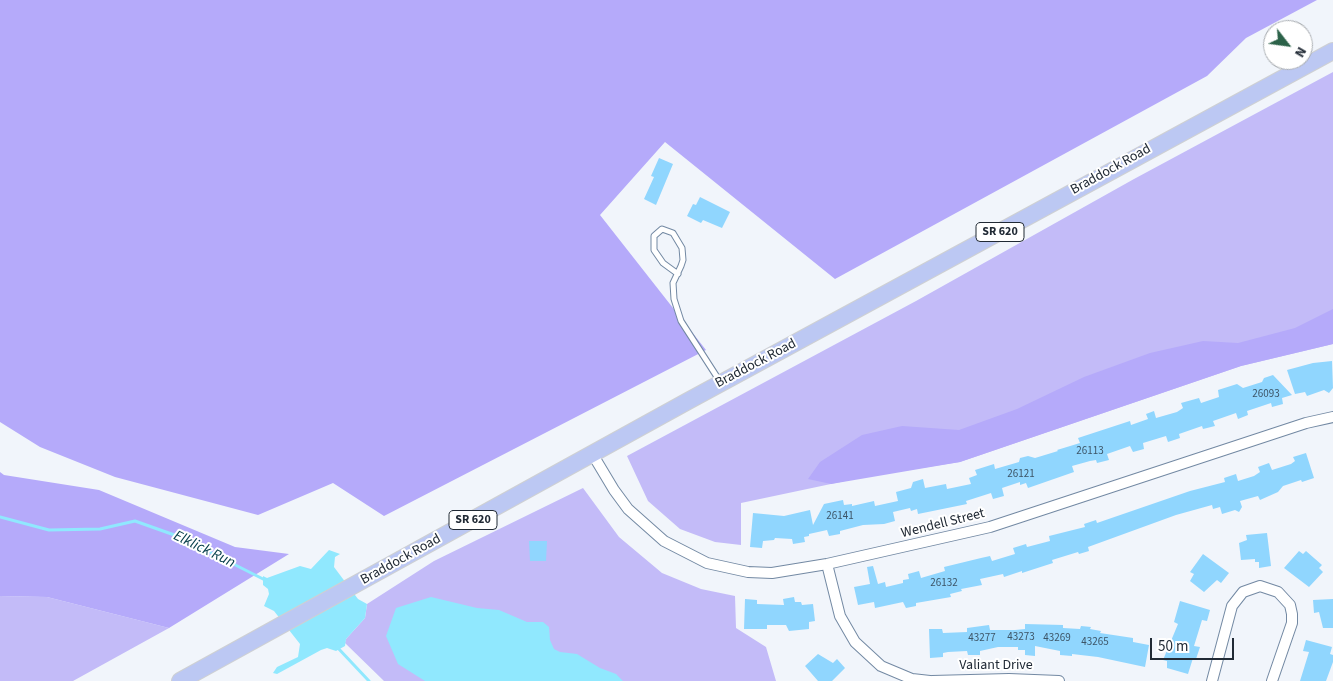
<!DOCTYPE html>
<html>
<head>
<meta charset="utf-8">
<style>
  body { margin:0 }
  #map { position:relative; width:1333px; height:681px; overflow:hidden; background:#f1f5fb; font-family:"Source Sans 3",sans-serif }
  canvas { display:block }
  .north { position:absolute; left:1263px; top:20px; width:50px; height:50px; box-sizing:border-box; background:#fff; border:1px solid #a6aaae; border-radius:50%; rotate:120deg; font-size:14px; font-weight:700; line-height:20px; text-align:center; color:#212a35 }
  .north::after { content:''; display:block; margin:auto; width:18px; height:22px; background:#2c6249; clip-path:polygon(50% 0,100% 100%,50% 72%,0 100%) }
  .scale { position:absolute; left:1150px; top:638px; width:84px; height:22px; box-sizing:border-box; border:2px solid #212a35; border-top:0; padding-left:6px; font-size:15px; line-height:18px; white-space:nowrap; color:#212a35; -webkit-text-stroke:4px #fff; paint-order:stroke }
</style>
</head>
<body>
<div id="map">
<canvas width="1333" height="681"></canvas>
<div class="north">N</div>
<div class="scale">50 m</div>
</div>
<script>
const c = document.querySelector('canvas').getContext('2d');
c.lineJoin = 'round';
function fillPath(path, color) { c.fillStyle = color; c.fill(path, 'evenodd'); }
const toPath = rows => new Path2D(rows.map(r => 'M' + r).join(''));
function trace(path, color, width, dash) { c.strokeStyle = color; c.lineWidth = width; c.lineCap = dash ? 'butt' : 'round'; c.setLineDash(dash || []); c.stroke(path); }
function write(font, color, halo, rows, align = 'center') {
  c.font = font + ' "Source Sans 3",sans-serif'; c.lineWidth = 4; c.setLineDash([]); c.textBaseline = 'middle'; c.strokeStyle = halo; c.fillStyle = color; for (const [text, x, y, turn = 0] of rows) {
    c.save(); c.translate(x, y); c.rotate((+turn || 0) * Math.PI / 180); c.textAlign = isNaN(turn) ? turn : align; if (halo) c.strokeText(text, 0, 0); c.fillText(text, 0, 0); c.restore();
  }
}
fillPath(toPath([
  [1333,72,1333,344,1241,366,960,462,864,477,741,503,741,545,715,542,680,529,648,501,627,456,916,301,1134,179],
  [583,488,619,537,662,573,701,589,735,596,736,628,766,647,776,681,384,681,345,643,346,639,365,618,367,604,434,561],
  [0,596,47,597,169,628,73,681,0,681]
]), '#c3bbf8');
fillPath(toPath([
  [0,0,1317,0,1246,38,1207,76,835,279,665,142,600,215,706,350,384,516,333,483,258,515,115,477,40,447,0,422],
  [1333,309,1333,344,1241,366,960,462,831,484,808,479,820,462,862,435,902,426,959,430,1017,409,1084,377,1150,353,1203,341,1238,343,1295,328],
  [0,472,4,475,99,490,235,547,289,554,169,628,47,597,0,596]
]), '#b5aafa');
fillPath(toPath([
  [329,550,340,554,335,557,334,567,358,599,367,604,365,618,346,639,345,646,336,651,327,648,321,650,277,674,273,673,277,667,298,657,300,644,274,611,264,606,269,594,268,589,263,585,263,576,267,578,300,566,311,569],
  [431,597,477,608,499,610,527,622,543,622,549,627,550,640,554,649,560,652,577,654,600,668,616,674,623,681,425,681,398,664,386,636,396,608]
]), '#90e8fe');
trace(toPath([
  [0,517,49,530,100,529,135,521,180,537,267,581],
  [337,647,369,681]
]), '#90e8fe', 3);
fillPath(toPath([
  [659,158,673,164,656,205,644,199,654,177,651,176],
  [700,197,730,212,722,228,703,220,701,223,687,216,693,204,696,205],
  [1332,361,1333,388,1329,393,1324,390,1307,396,1305,392,1295,394,1287,370,1313,363],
  [1273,375,1292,395,1282,398,1283,404,1272,407,1271,403,1247,411,1248,415,1238,419,1236,413,1213,421,1215,426,1203,429,1202,426,1179,434,1180,438,1168,442,1166,436,1143,443,1144,449,1133,452,1130,446,1107,454,1109,460,1097,463,1096,460,1090,461,1072,466,1074,472,1028,488,1026,483,1020,485,1020,482,1002,488,1004,496,993,499,991,493,966,501,967,504,918,514,917,509,911,511,910,508,893,512,895,521,884,524,863,525,840,531,840,534,829,536,827,530,809,534,809,536,804,537,805,542,793,544,792,539,775,538,774,540,763,541,762,548,750,547,753,513,784,516,810,510,813,525,824,504,843,500,844,505,852,504,852,506,874,501,875,506,898,501,896,492,911,488,913,482,923,479,925,488,946,484,947,489,971,484,969,478,977,475,975,470,994,464,995,469,1019,462,1020,458,1028,456,1035,458,1058,451,1057,450,1080,443,1078,438,1130,421,1131,425,1148,419,1146,414,1154,411,1156,418,1177,412,1183,408,1181,403,1199,398,1201,403,1219,397,1218,390,1237,384,1243,388,1262,382,1264,378],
  [1306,453,1314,478,1302,482,1301,480,1283,486,1278,492,1260,500,1258,496,1240,501,1242,507,1239,512,1235,510,1222,514,1220,507,1213,509,1212,505,1176,515,1088,547,1089,551,1079,554,1078,552,1052,560,1053,563,1022,573,1022,571,1004,577,1003,574,980,579,982,585,961,589,962,591,950,594,951,597,916,603,916,606,906,608,903,602,875,608,874,602,858,605,854,587,870,584,867,567,873,566,878,584,885,582,886,587,903,583,903,580,909,579,908,574,919,571,921,578,945,571,944,567,981,558,990,556,992,561,1015,554,1013,548,1026,544,1027,547,1050,541,1049,536,1085,527,1084,524,1096,520,1097,523,1190,491,1225,482,1224,478,1236,474,1238,481,1254,476,1260,472,1258,467,1269,463,1272,470,1291,464,1295,461,1293,457],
  [1267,533,1271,566,1259,568,1259,562,1255,562,1255,559,1241,560,1239,543,1247,540,1246,535],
  [529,541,547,541,546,561,530,561],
  [1299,551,1303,554,1306,551,1322,565,1319,568,1323,572,1309,587,1284,568],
  [1203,554,1229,573,1221,583,1217,580,1204,592,1190,581,1194,574,1190,572],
  [794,597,795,602,801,602,802,605,813,604,815,621,809,622,809,629,789,631,786,625,767,625,767,629,744,629,745,599,757,600,757,604,784,605,783,599],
  [1333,599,1333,628,1323,628,1319,612,1314,613,1313,600],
  [1180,601,1210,610,1207,621,1202,620,1194,646,1200,647,1196,659,1193,658,1188,674,1167,668,1167,661,1163,660,1178,624,1174,622],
  [1025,624,1063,625,1063,628,1080,629,1081,626,1091,627,1090,629,1101,631,1100,633,1133,638,1133,642,1149,645,1145,667,1098,657,1072,654,1072,656,1060,655,1060,651,1035,646,1035,656,1025,655,1025,650,1018,650,1018,647,998,647,980,651,980,655,968,655,967,651,948,652,943,653,943,657,930,658,929,629,942,629,943,633,967,632,967,628,989,625,990,630,1015,630,1025,629],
  [1306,640,1332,647,1330,654,1333,655,1333,662,1326,681,1300,681,1309,652,1303,651],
  [818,654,833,663,837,659,845,668,832,681,818,681,805,666]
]), '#90d6fe');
const service = toPath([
  [678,274,663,263,654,250,654,236,662,229,673,233,682,248,683,260,681,266,673,283,674,299,681,321,719,380]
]);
const minor = toPath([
  [593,455,614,490,628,509,664,541,707,563,748,572,772,573,827,564,990,527,1306,423,1333,417],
  [827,564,840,616,855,642,881,666,912,679,930,681],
  [932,681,1009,679,1059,681],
  [1212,681,1232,606,1243,592,1260,586,1278,592,1290,605,1292,614,1292,623,1272,681]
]);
const primary = toPath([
  [180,681,688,401,1333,51]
]);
trace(service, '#7389a3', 7);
trace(minor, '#7389a3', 12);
trace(primary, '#ced0d3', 18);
trace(service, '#fff', 5);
trace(minor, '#fff', 10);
trace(primary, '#bcc8f3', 16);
write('11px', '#3d5567', null, [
  ["26093",1266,395],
  ["26113",1090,452],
  ["26121",1021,475],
  ["26141",840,517],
  ["26132",944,584],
  ["43273",1021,638],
  ["43277",982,639],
  ["43269",1057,639],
  ["43265",1095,643]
]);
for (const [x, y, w] of [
  [1000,232,48],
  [473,520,48]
]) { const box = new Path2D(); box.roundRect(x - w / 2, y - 9.5, w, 19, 4); c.fillStyle = '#fff'; c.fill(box); trace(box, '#212a35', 1); }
write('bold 12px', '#212a35', null, [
  ["SR 620",1000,232],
  ["SR 620",473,520]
]);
write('14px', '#212a35', '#fff', [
  ["Braddock Road",1111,170,-29],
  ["Braddock Road",756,364,-28],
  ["Wendell Street",943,524,-14],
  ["Braddock Road",401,560,-29],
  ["Valiant Drive",996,666]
]);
write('italic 15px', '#09404c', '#fff', [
  ["Elklick Run",204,550,26]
]);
</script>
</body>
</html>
